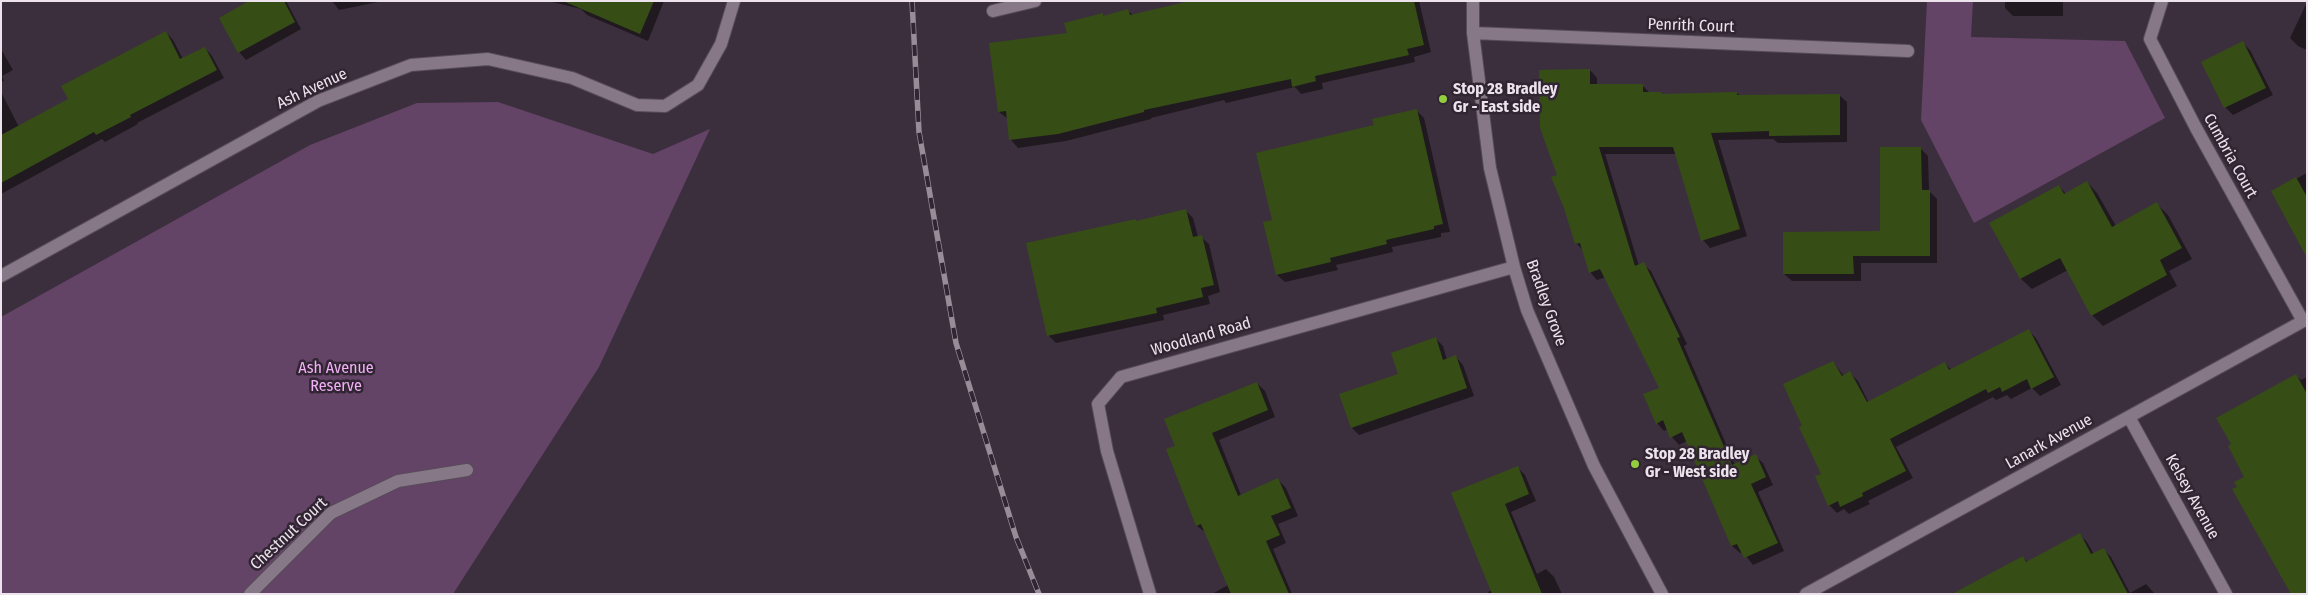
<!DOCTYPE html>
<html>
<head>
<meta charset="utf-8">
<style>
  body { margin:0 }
  #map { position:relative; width:2308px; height:595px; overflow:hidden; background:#3c2f3d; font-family:"Fira Sans Condensed",sans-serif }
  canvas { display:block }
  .frame { position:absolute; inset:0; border:2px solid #ece3ed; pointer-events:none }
</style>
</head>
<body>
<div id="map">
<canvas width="2308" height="595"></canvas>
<div class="frame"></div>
</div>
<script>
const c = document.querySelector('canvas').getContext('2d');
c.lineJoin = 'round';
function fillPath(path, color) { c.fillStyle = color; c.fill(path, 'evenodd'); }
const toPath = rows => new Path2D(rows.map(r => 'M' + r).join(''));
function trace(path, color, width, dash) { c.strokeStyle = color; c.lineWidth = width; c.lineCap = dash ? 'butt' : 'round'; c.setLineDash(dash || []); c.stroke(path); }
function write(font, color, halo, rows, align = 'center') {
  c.font = font + ' "Fira Sans Condensed",sans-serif'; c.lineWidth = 5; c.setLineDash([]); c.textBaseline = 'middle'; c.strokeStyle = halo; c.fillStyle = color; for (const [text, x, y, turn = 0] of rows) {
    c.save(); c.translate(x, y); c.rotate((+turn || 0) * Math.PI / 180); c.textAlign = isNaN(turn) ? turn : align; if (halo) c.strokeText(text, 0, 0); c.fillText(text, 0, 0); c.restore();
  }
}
fillPath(toPath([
  [1927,1,1973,1,1971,37,2125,41,2165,118,1974,223,1921,120],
  [498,102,653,154,710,129,599,367,453,594,1,594,1,317,310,145,417,103]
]), '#634366');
fillPath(toPath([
  [249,1,286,1,301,29,246,60,239,52],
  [332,1,383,1,339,10],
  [548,1,664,1,648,41,587,15,581,9],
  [1195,1,1419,1,1431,52,1414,57,1415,62,1322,83,1323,89,1301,94,1295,87,1226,103,1224,100,1151,118,1151,119,1066,141,1018,148,1011,140,1008,119,999,112,1068,34,1066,24,1128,11,1133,15],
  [2005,1,2063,1,2063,16,2013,16,2005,8],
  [2307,2,2307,50,2298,46,2290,38],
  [166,32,173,40,183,59,205,48,212,56,224,78,137,123,138,124,105,142,102,139,1,194,1,92,19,127,70,100],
  [2243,43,2250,50,2273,95,2233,115,2226,108,2203,63],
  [1,49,13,70,2,76,4,81,1,82],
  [1590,70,1597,78,1597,86,1642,85,1651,94,1662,95,1737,93,1740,96,1839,95,1847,102,1847,142,1778,143,1773,139,1718,140,1747,236,1710,248,1703,240,1676,154,1605,154,1639,266,1643,264,1651,271,1687,344,1684,346,1735,465,1755,456,1763,463,1773,485,1758,492,1784,551,1753,565,1743,552,1740,553,1732,546,1687,441,1679,445,1672,437,1668,429,1664,431,1657,423,1660,388,1606,277,1597,280,1590,272,1583,250,1576,243],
  [1416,110,1424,118,1450,232,1441,233,1441,237,1392,247,1393,252,1336,265,1338,270,1285,282,1277,275,1264,223,1274,221,1375,126],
  [1921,149,1928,156,1929,191,1937,199,1937,263,1861,263,1861,281,1792,281,1784,274,1881,232],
  [2307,173,2307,245,2273,191],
  [2087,182,2097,193,2116,226,2157,204,2168,215,2192,259,2169,271,2177,286,2103,326,2092,315,2068,270,2032,289,2021,279,1990,223,2059,186,2066,194],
  [1185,210,1193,218,1198,237,1201,237,1209,244,1220,292,1208,296,1210,304,1163,315,1164,320,1056,343,1048,335,1136,220,1137,222],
  [2028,330,2036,338,2061,385,2040,396,2032,388,2011,399,2007,395,1996,400,1993,397,1896,447,1913,478,1868,501,1870,504,1849,514,1844,509,1837,513,1829,505,1822,474,1803,426,1833,362,1844,376,1850,373,1858,381,1869,403,1945,363,1951,370],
  [1435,338,1443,346,1447,360,1456,357,1463,365,1474,396,1359,435,1352,428,1399,374],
  [2296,376,2301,380,2307,377,2307,594,2239,488,2246,478],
  [1257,383,1265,391,1275,417,1219,440,1241,495,1278,480,1286,488,1298,516,1278,524,1286,543,1273,549,1292,594,1212,594,1228,585,1206,533,1197,526,1168,450,1177,446],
  [1517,467,1525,475,1536,501,1511,512,1537,574,1546,569,1554,577,1562,594,1489,594,1488,592,1492,590,1452,494],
  [2079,534,2087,542,2094,554,2103,549,2111,557,2130,593,2146,584,2155,594,1953,594,2023,558,2028,562]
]), '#0007');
fillPath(toPath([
  [249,1,284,1,295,22,238,53,219,18],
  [563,1,654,1,640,34],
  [1190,1,1414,1,1424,45,1407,49,1409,55,1315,76,1316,81,1292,87,1291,79,1144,110,1144,112,1058,134,1009,140,1006,111,998,112,989,43,1067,33,1064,23,1103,13,1103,16,1128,9,1130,15],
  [166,31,180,59,205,47,217,70,130,115,131,117,96,135,94,132,1,183,1,135,68,99,61,86],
  [2243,41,2266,88,2224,108,2201,62],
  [1590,69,1590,84,1643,84,1643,92,1661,92,1661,94,1737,92,1737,95,1840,94,1840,135,1769,136,1769,131,1711,133,1740,229,1701,241,1673,147,1599,147,1635,266,1644,262,1680,337,1677,338,1732,465,1756,454,1766,477,1751,484,1778,543,1744,558,1737,544,1731,546,1682,432,1670,438,1663,420,1656,424,1643,394,1659,388,1600,269,1589,273,1580,243,1575,244,1564,208,1551,177,1557,175,1540,128,1539,70],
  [1417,109,1443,224,1434,226,1434,229,1386,240,1387,244,1330,258,1331,262,1276,275,1263,222,1272,220,1256,153,1374,125,1372,119],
  [1880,147,1921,147,1922,190,1930,190,1930,256,1853,256,1854,274,1783,274,1783,232,1880,231],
  [2296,177,2307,197,2307,258,2271,191],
  [2087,181,2112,227,2157,202,2182,248,2160,260,2167,275,2091,316,2060,258,2020,279,1989,223,2059,185,2064,194],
  [1186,209,1193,237,1202,235,1214,285,1201,288,1203,297,1156,308,1157,313,1047,336,1026,243,1136,219,1136,221],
  [2029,329,2054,377,2031,389,2027,379,2002,392,2000,387,1988,393,1986,389,1890,439,1906,471,1862,493,1863,496,1840,507,1838,501,1828,506,1815,476,1821,474,1799,427,1802,426,1783,384,1833,361,1842,376,1850,371,1867,402,1945,362,1949,370],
  [1436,337,1443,360,1456,355,1467,388,1351,428,1339,394,1398,374,1391,353],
  [2296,374,2307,394,2307,594,2291,594,2232,489,2237,487,2234,482,2244,477,2228,446,2231,444,2216,418],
  [1257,382,1268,410,1212,433,1238,496,1278,478,1291,508,1271,516,1280,535,1266,541,1289,594,1231,594,1201,524,1196,526,1166,449,1175,446,1164,419],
  [1518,466,1529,494,1505,504,1542,594,1492,594,1451,493],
  [2080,533,2091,554,2104,548,2128,594,1952,594,2023,556,2026,562]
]), '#364e15');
const minor = toPath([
  [1473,1,1473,33,1490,168,1514,267,1527,310,1594,466,1662,594],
  [2162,1,2150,39,2196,128,2303,321],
  [993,11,1035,1],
  [1473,33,1908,51],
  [1,276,318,101,411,65,488,59,572,78,637,105,665,106,698,85,721,44,734,1],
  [2129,417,2226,594],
  [250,594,331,513,398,481,467,470],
  [1150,594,1107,451,1098,404,1121,377,1514,267],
  [1806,594,2307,319]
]);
trace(minor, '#574c58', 14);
trace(minor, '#877888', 12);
const rail = toPath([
  [912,1,919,132,956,343,1016,537,1039,594]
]);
trace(rail, '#978c98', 5.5);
trace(rail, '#322533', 4, [11]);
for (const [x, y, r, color] of [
  [1443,99,5,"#92cd3e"],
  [1635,464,5,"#92cd3e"]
]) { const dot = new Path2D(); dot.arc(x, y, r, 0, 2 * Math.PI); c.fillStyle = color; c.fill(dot); trace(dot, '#322533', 2); }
write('16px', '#ece3ed', '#322533', [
  ["Penrith Court",1691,26,2],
  ["Ash Avenue",312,89,-25],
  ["Cumbria Court",2230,156,61],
  ["Bradley Grove",1546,303,70],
  ["Woodland Road",1201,337,-16],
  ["Lanark Avenue",2049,442,-29],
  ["Kelsey Avenue",2192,497,61],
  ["Chestnut Court",289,534,-43]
]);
write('bold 16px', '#ece3ed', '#322533', [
  ["Stop 28 Bradley",1453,90],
  ["Gr - East side",1453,108],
  ["Stop 28 Bradley",1645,455],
  ["Gr - West side",1645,473]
], 'left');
write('16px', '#f2b1f7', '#322533', [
  ["Ash Avenue",336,369],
  ["Reserve",336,387]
]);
</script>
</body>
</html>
